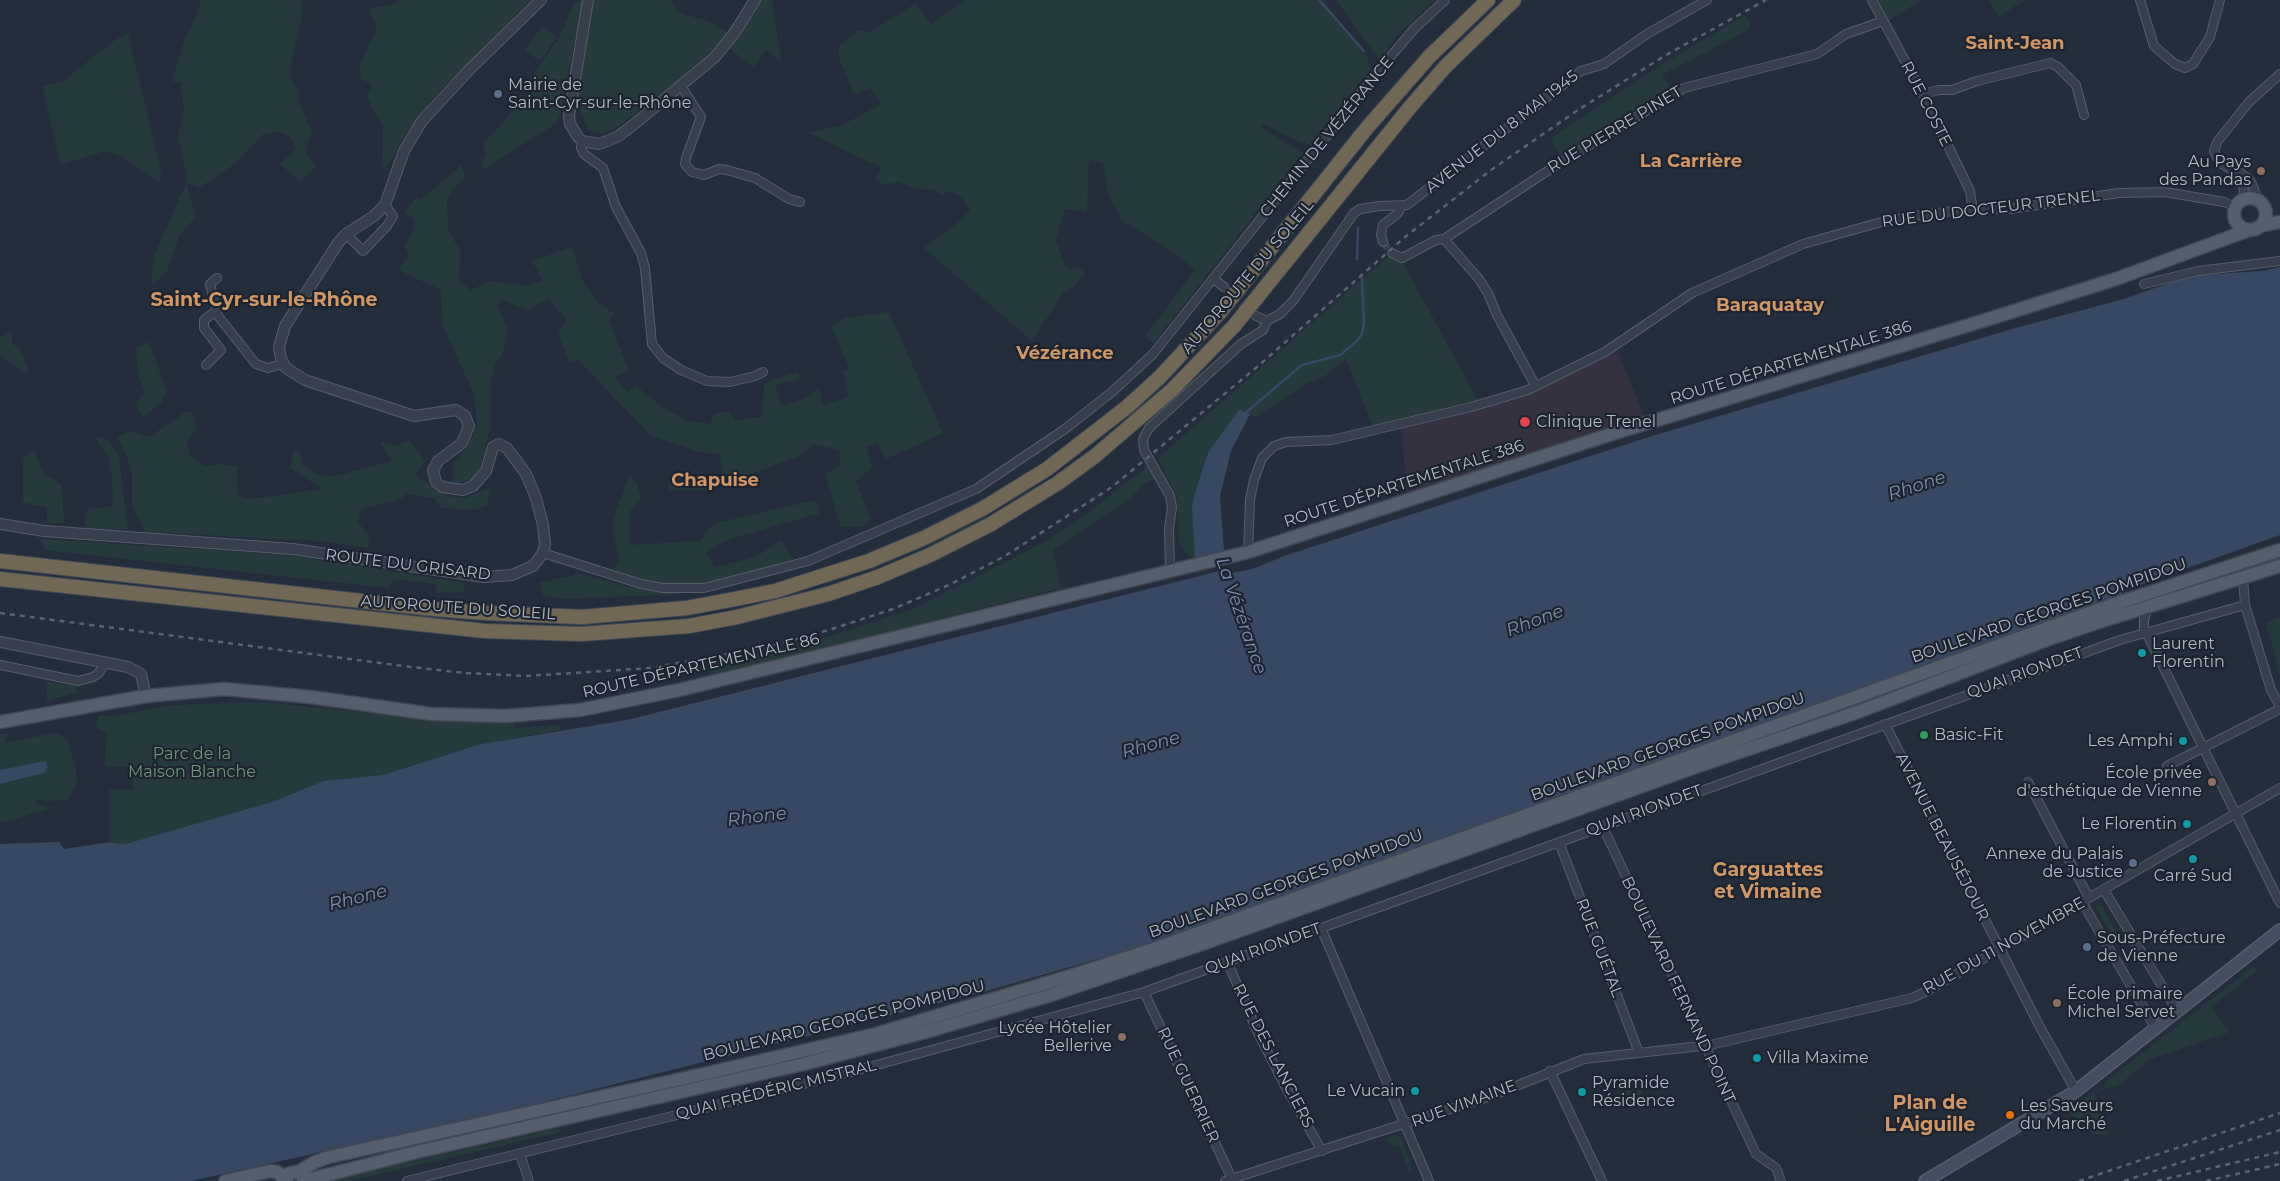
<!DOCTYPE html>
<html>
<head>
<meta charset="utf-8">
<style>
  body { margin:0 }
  canvas { display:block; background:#242d3b }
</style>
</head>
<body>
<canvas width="2280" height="1181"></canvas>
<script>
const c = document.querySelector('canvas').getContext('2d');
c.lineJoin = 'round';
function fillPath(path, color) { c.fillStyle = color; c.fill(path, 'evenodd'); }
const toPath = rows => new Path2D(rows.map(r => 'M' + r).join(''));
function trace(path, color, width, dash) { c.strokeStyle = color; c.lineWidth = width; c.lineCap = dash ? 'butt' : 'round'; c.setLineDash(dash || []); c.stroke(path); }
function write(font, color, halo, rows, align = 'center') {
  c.font = font + ' Montserrat,sans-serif'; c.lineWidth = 4.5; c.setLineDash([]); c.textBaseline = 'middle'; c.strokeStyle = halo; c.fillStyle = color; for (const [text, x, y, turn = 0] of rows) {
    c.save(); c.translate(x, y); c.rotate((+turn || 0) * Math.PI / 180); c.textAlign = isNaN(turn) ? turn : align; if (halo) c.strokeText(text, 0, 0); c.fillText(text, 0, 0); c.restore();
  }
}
fillPath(toPath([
  [1618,352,1645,418,1407,493,1401,426,1531,393]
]), '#343240');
fillPath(toPath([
  [201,0,301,0,303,10,290,70,292,81,299,91,297,99,312,131,305,151,316,166,301,182,280,164,296,148,290,137,280,132,263,134,236,163,199,188,186,183,196,217,180,234,167,272,151,286,154,256,186,183,187,175,178,138,184,111,181,83,172,81,185,39,195,19],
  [399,0,531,0,434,97,403,138,387,167,382,167,383,127,367,98,372,84,361,79,359,66,377,28,369,9,394,4],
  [594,0,672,0,677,12,713,23,730,34,674,84,622,124,603,134,588,130,579,106,579,83],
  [761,0,772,0,781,61,766,50,753,67,729,48],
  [966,0,1323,0,1367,56,1370,70,1309,145,1282,134,1263,123,1262,128,1303,153,1153,343,1145,337,1195,269,1164,246,1122,221,1108,194,1103,163,1089,160,1087,212,1065,209,1056,240,1064,264,1071,270,1079,267,1085,274,1069,291,1063,293,1032,341,924,248,957,223,970,210,959,195,947,191,943,195,934,189,917,189,898,182,884,185,875,179,882,168,808,132,841,126,881,104,871,88,854,94,840,61,838,48,858,30,869,33,916,3,931,24],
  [1336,0,1435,0,1396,36,1380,61],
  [1878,0,1921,0,1889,21],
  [1989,0,2025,0,1998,17],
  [574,1,583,2,560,114,557,123,484,169,481,163,486,155,483,144,533,89,530,80,561,34],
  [1744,16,1751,21,1749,30,1662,75,1671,88,1596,133,1562,158,1551,138,1669,60],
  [542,26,557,37,540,61,525,51],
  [128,33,161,171,160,183,121,156,105,151,61,165,42,86,63,81,115,40],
  [461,165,466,177,452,190,447,200,448,231,460,250,459,282,471,290,491,281,527,286,543,280,532,261,572,247,583,282,599,303,614,314,609,319,628,370,615,377,627,392,636,386,665,409,685,420,710,424,715,413,729,412,735,420,762,417,764,385,770,380,798,372,801,378,775,386,781,406,806,398,819,389,823,405,849,397,843,372,849,368,831,326,845,318,889,312,943,433,886,459,878,443,867,447,872,468,856,481,871,520,863,527,841,527,825,474,841,465,839,450,814,444,797,457,706,490,670,490,668,485,674,481,723,480,720,454,700,452,651,436,578,360,569,363,558,332,567,320,549,299,526,310,503,300,497,305,508,330,502,356,495,363,490,387,491,424,479,472,469,481,454,483,453,463,467,449,477,426,474,394,442,324,441,290,398,270,409,255,405,246,414,228,414,219,405,212,416,197,421,200],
  [1390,255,1396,261,1403,263,1478,400,1373,427,1346,359,1325,376,1310,382,1256,417,1239,410,1192,507,1195,560,1184,551,1180,545,1178,534,1177,496,1158,458],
  [12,332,12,344,20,348,28,368,27,375,0,355,0,337],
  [149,342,167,392,161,403,142,418,136,403,144,393,138,374,136,348],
  [192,411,197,428,187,441,189,454,204,466,219,464,237,466,237,495,251,499,322,489,290,468,294,449,300,451,302,465,324,477,336,476,392,461,380,442,394,446,410,441,425,461,416,474,418,478,446,496,465,498,490,488,487,506,472,510,441,508,434,498,407,494,398,500,361,509,358,522,369,536,368,548,320,541,145,532,132,506,132,477,127,456,117,438,131,431,149,437,184,413],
  [95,436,107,439,119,457,128,529,85,529,85,515,90,508,113,507,112,479,108,455,100,446],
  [34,450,44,474,62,485,64,523,47,523,47,508,23,502,23,459],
  [1149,465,1157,478,1142,486,1133,496,1080,533,1053,550,1061,588,711,676,709,666,827,637,911,610,1045,542,1081,518],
  [629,476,637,483,641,499,630,511,629,545,700,541,707,531,716,523,816,500,820,513,724,541,707,553,714,568,757,556,782,540,793,559,749,573,706,583,673,584,639,579,613,569,620,561,614,536,614,517],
  [41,539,289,555,465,583,464,592,437,593,435,584,394,579,389,588,44,550],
  [579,574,645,591,685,594,566,599,543,596,539,583],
  [2280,617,2280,675,2266,623],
  [46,682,76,686,78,692,47,701],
  [265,702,443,721,513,723,515,728,560,725,560,730,481,744,383,775,322,781,272,802,139,841,120,844,110,842,109,790,133,789,132,767,109,767,105,764,106,732,98,729,96,724,99,715,113,716,172,705],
  [0,733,8,735,5,740,5,743,55,733,67,738,76,769,77,784,68,798,69,800,47,801,35,799,37,805,53,808,0,823,0,784,44,773,45,761,0,770],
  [2097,904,2101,905,2121,940,2115,941,2096,908],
  [2254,966,2258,970,2211,1007,2230,1032,2150,1059,2119,1085,2095,1092,2109,1136,2092,1134,2067,1110,2107,1083,2105,1082],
  [1642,1089,1642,1097,1647,1096,1625,1106,1617,1091],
  [559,1128,560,1132,349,1181,335,1181,329,1177,367,1169,384,1168],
  [1394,1135,1401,1138,1413,1171,1409,1172,1400,1148,1396,1145,1391,1146,1388,1142,1386,1138]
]), '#26393c');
fillPath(toPath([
  [2280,267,2280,535,2126,590,2127,593,1288,894,1129,950,983,992,536,1104,191,1181,0,1181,0,844,59,842,64,849,110,842,120,844,129,843,272,802,323,781,383,775,481,744,627,720,1220,571,1222,575,1252,569,1287,555,1652,436,2019,327,2124,299,2169,283,2200,275,2262,271],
  [1239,410,1250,414,1231,451,1220,496,1224,551,1195,560,1192,507,1194,496,1208,453],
  [45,761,48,767,44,773,0,784,0,770]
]), '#384862');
trace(toPath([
  [1319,0,1364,51],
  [1357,259,1358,228],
  [1243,415,1302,365,1340,355,1356,342,1362,334,1364,323,1362,278]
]), '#384862', 2.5);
trace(toPath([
  [1383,242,1392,253],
  [1224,287,1250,311]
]), '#394250', 8, [8, 4]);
const minor = toPath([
  [1872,0,1923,94,1970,191,1973,211],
  [2140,0,2154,46,2175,64,2185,68,2193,64,2210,37,2220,0],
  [681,86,701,117,686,158,685,164,692,172,704,175,719,169,727,170,755,178,789,199,800,202],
  [1923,94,1939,90,1952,90,1977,81,2050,63,2058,67,2076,85,2084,115],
  [582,141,581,148,584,154,603,168,616,207,641,253,645,268,652,344,663,358,681,370,707,381,730,382,755,376,763,372],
  [2241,173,2245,199],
  [2258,200,2252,184,2248,178,2220,163,2214,151,2217,142,2249,102,2280,74],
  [346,234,363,251,387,226,393,216,385,205],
  [1444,239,1555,166,1684,88,1817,54,1846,34,1883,21],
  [1383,242,1381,235,1383,225,1397,214,1402,206],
  [1392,253,1402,258,1436,240,1444,239,1479,279,1488,293,1497,315,1535,385],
  [217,278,210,284,218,316,256,364,268,368,283,364],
  [1214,279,1224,287],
  [2144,284,2198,271,2280,261],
  [1256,316,1267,321,1280,314,1293,301,1354,213,1360,209,1380,206,1407,205,1581,71,1604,64,1647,34,1707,0],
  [206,365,221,350,204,328,204,320,216,311],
  [1248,552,1250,500,1254,480,1262,458,1274,446,1286,442,1332,440,1471,407,1528,390,1605,352,1692,293,1803,244,1885,221,1913,216,1953,211,2010,209,2119,193,2165,192,2224,202,2236,207],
  [543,553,641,584,663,588,704,588,808,561,976,489,1065,429,1112,392,1153,354,1380,69,1414,29,1445,0],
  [1170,571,1169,529,1172,507,1170,496,1144,450,1143,439,1149,428,1241,344,1263,330,1267,321],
  [2243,578,2245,605,2271,690,2280,706],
  [2149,606,2144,619,2144,628,2280,903],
  [0,665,78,681,93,677,99,673,105,662],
  [1885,724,2041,1029,2076,1091],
  [2167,766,2280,709],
  [2028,782,2089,898],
  [1602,825,1756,1154,1776,1168,1781,1181],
  [1559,842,1639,1053],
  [2104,890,2177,1011],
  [2082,902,2155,1027],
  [1321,928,1429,1181],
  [1227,961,1258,1033,1286,1088,1322,1151],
  [1144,992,1232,1179],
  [1550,1071,1602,1181],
  [520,1154,529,1181],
  [407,1181,840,1075,1144,992,2120,640,2245,605],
  [1225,1181,1491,1096,1584,1059,1710,1045,1912,998,1927,991,2280,788]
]);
const tertiary = toPath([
  [588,0,569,116,570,124,578,137,582,141,599,144,617,137,632,126,715,57,735,32,755,0],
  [0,524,44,531,293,549,484,577,512,575,533,566,543,553,545,544,543,525,536,498,526,474,507,448,499,444,493,447,486,471,473,486,463,490,442,487,436,482,433,470,438,461,462,443,469,426,465,416,456,410,414,416,323,386,305,380,286,368,281,359,279,347,285,326,338,243,346,234,374,216,385,205,404,151,422,121,470,69,541,0],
  [0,642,128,667,141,674,146,696]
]);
const secondary = toPath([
  [1925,1181,2076,1091,2280,930]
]);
const primary = toPath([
  '2234 214a16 16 0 1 1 32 0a16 16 0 1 1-32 0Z',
  [2263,225,2280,222],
  [0,722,146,696,224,689,311,697,431,714,506,716,580,710,679,690,1248,552,1621,431,1979,322,2116,279,2249,230],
  [283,1175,300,1171,315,1162,329,1157,699,1075,876,1034,1070,976,1154,949,2109,606,2280,550],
  [225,1181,270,1171,277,1172,287,1181],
  [303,1181,417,1152,808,1063,929,1031,1051,995,1208,942,1701,765,1858,712,2049,639,2105,620,2280,566]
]);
const motorway = toPath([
  [0,561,434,609,485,613,582,617,687,608,735,599,775,591,869,561,924,538,982,509,1047,469,1127,407,1160,377,1221,311,1366,129,1429,57,1488,0],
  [0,579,485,631,581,634,689,626,737,617,828,594,878,577,930,555,991,524,1058,483,1095,456,1172,390,1234,326,1411,106,1445,67,1514,0]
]);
trace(minor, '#555d69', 10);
trace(tertiary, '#555d69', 12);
trace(secondary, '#555d69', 14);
trace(primary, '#404854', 15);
trace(motorway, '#424a56', 16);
trace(minor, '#373f4c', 8);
trace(tertiary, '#373f4c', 10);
trace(secondary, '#454e5e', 11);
trace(primary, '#555e6c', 12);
trace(motorway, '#716755', 14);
trace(toPath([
  [0,613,403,666,465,673,526,676,651,668,775,645,832,629,893,609,949,585,1005,556,1112,487,1257,367,1405,237,1491,170,1578,110,1666,55,1766,0],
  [2079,1181,2280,1113],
  [2124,1181,2280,1130],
  [2157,1181,2280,1152],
  [2206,1181,2280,1164]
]), '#596372', 2.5, [5, 5]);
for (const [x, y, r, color] of [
  [498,94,5,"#5c6f8a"],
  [2261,171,5,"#8d6e63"],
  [1525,422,6,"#e0444e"],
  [2142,653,5,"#0f9aa8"],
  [1924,735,5,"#2e9e5b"],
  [2183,741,5,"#0f9aa8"],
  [2212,782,5,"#8d6e63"],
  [2187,824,5,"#0f9aa8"],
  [2193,859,5,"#0f9aa8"],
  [2133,863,5,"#5c6f8a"],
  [2087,947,5,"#5c6f8a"],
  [2057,1003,5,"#8d6e63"],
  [1122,1037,5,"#8d6e63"],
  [1757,1058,5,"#0f9aa8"],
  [1415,1091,5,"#0f9aa8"],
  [1582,1092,5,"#0f9aa8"],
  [2010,1115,5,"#e8710a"]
]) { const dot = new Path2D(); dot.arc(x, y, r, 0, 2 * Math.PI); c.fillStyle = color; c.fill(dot); trace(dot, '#1d2430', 2); }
write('16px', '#b3bac7', '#1d2430', [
  ["Mairie de",508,85],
  ["Saint-Cyr-sur-le-Rhône",508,103],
  ["Au Pays",2251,162,"right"],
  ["des Pandas",2251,180,"right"],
  ["Clinique Trenel",1536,422],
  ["Laurent",2152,644],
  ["Florentin",2152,662],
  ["Basic-Fit",1934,735],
  ["Les Amphi",2173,741,"right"],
  ["École privée",2202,773,"right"],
  ["d'esthétique de Vienne",2202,791,"right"],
  ["Le Florentin",2177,824,"right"],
  ["Annexe du Palais",2123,854,"right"],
  ["de Justice",2123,872,"right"],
  ["Carré Sud",2193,876,"center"],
  ["Sous-Préfecture",2097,938],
  ["de Vienne",2097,956],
  ["École primaire",2067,994],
  ["Michel Servet",2067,1012],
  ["Lycée Hôtelier",1112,1028,"right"],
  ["Bellerive",1112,1046,"right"],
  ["Villa Maxime",1767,1058],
  ["Pyramide",1592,1083],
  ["Résidence",1592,1101],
  ["Le Vucain",1405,1091,"right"],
  ["Les Saveurs",2020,1106],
  ["du Marché",2020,1124]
], 'left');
write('16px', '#b3bac7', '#1d2430', [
  ["RUE COSTE",1926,104,63],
  ["RUE PIERRE PINET",1615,130,-31],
  ["AVENUE DU 8 MAI 1945",1502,132,-38],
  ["CHEMIN DE VÉZÉRANCE",1327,137,-51],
  ["RUE DU DOCTEUR TRENEL",1991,209,-7],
  ["AUTOROUTE DU SOLEIL",1248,277,-50],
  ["ROUTE DÉPARTEMENTALE 386",1791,363,-17],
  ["ROUTE DÉPARTEMENTALE 386",1404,484,-18],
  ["ROUTE DU GRISARD",408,565,7],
  ["AUTOROUTE DU SOLEIL",458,608,4],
  ["BOULEVARD GEORGES POMPIDOU",2049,611,-19],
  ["ROUTE DÉPARTEMENTALE 86",701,666,-13],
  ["QUAI RIONDET",2025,673,-20],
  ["BOULEVARD GEORGES POMPIDOU",1668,747,-20],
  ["QUAI RIONDET",1644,811,-20],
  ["AVENUE BEAUSÉJOUR",1942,837,63],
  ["BOULEVARD GEORGES POMPIDOU",1286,884,-20],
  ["RUE DU 11 NOVEMBRE",2004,946,-29],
  ["RUE GUÉTAL",1599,948,69],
  ["QUAI RIONDET",1263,949,-20],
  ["BOULEVARD FERNAND POINT",1678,990,65],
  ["BOULEVARD GEORGES POMPIDOU",844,1021,-14],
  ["RUE DES LANCIERS",1273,1056,63],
  ["RUE GUERRIER",1188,1085,65],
  ["QUAI FRÉDÉRIC MISTRAL",776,1090,-14],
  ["RUE VIMAINE",1464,1104,-20]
]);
write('16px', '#6b9776', '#1d2430', [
  ["Parc de la",192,754],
  ["Maison Blanche",192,772]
]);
write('bold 18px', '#d19764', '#1d2430', [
  ["Saint-Jean",2015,44],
  ["La Carrière",1691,162],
  ["Baraquatay",1770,306],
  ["Vézérance",1065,354],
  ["Chapuise",715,481]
]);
write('italic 18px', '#7c8fae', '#1d2430', [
  ["Rhone",1917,486,-18],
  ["La Vézérance",1241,616,71],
  ["Rhone",1535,621,-21],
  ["Rhone",1151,745,-15],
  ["Rhone",757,817,-7],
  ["Rhone",358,898,-14]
]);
write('bold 19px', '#d19764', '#1d2430', [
  ["Saint-Cyr-sur-le-Rhône",264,300],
  ["Garguattes",1768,870],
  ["et Vimaine",1768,892],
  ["Plan de",1930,1103],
  ["L'Aiguille",1930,1125]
]);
</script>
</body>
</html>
